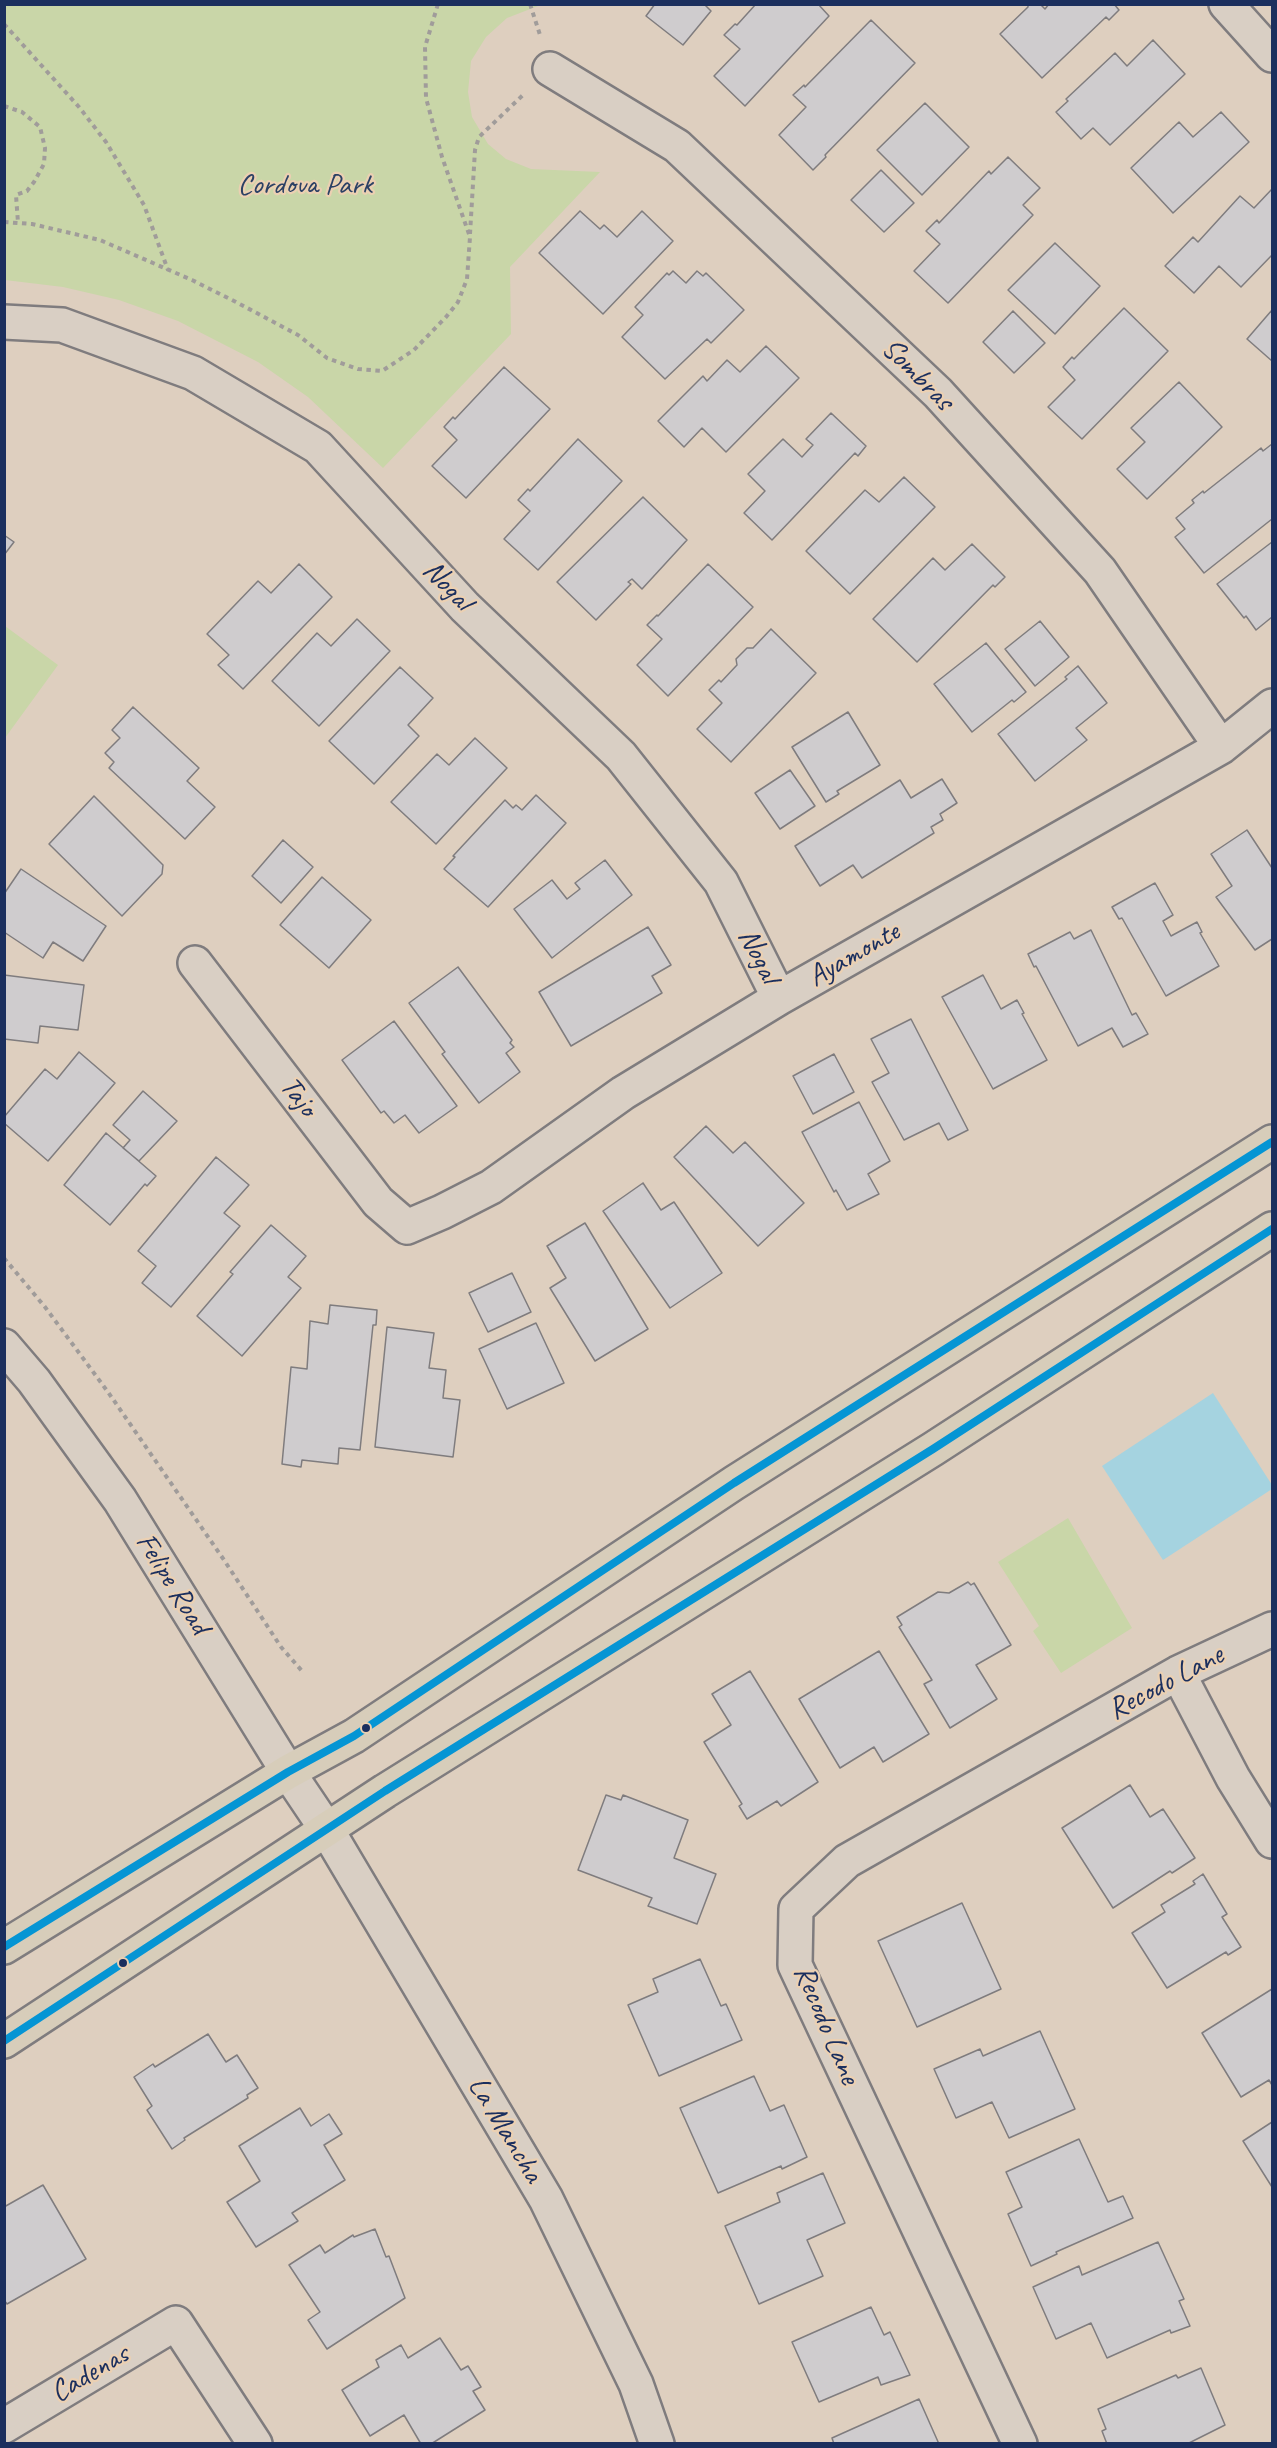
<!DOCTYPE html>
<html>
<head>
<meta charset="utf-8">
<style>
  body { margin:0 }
  #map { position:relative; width:1277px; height:2448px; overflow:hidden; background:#decfbf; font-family:Caveat,sans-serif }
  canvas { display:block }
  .frame { position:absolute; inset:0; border:6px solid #1b2f5e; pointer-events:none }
</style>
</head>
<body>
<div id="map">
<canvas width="1277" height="2448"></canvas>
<div class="frame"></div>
</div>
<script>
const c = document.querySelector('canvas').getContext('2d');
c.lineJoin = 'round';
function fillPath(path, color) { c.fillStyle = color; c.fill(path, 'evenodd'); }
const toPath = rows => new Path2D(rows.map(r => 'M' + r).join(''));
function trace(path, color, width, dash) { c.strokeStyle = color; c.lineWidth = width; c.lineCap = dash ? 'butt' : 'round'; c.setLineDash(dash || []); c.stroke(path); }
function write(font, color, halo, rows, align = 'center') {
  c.font = font + ' Caveat,sans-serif'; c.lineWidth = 4.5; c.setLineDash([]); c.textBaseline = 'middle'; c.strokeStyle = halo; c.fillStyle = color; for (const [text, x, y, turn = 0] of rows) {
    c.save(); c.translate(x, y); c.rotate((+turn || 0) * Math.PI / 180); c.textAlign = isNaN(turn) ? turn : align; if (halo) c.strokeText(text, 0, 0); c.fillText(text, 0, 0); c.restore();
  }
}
fillPath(toPath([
  [555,4,556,6,538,6,507,18,486,37,471,61,468,92,472,117,488,144,506,159,531,169,600,172,510,267,511,334,383,468,308,397,258,362,178,321,119,300,63,287,5,280,5,5],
  [5,626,58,665,5,738],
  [1068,1518,1132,1628,1061,1673,1033,1631,1039,1626,998,1562]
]), '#c9d6a8');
fillPath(toPath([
  [1213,1393,1272,1485,1272,1489,1163,1560,1102,1466]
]), '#a5d3e0');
const building = toPath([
  [655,4,704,4,711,11,683,45,646,16,655,4],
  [756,4,818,4,829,16,745,106,714,76,740,49,724,35,735,24,737,25,756,4],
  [1040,4,1045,9,1049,4,1114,4,1119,10,1109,20,1106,17,1042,78,1000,34,1028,7,1028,4,1040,4],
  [871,20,915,63,825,155,826,157,813,170,779,135,806,107,793,95,804,85,805,87,871,20],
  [1153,40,1185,74,1110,145,1093,128,1081,139,1056,112,1068,101,1066,99,1115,53,1127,66,1153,40],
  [925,103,969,147,922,195,877,150,925,103],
  [1221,112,1249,142,1173,213,1131,168,1179,122,1193,137,1221,112],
  [1008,157,1040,188,1023,205,1033,215,948,303,914,271,940,244,926,231,937,220,939,223,989,171,991,174,1008,157],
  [881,170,914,203,884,232,851,200,881,170],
  [1272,189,1272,255,1241,287,1219,266,1194,293,1165,266,1193,237,1198,242,1240,196,1254,208,1272,189],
  [580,211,600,229,604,225,617,237,642,211,673,241,603,314,539,253,580,211],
  [1055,243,1100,286,1055,334,1008,290,1055,243],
  [673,271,686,283,697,271,703,276,706,273,744,310,711,343,707,339,665,379,622,337,643,315,635,307,667,273,669,275,673,271],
  [1124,308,1168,351,1082,439,1048,407,1075,380,1063,367,1072,357,1074,359,1124,308],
  [1272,310,1272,361,1247,339,1272,310],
  [1013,311,1045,343,1014,373,983,342,1013,311],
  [766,346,799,378,726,452,702,428,684,447,658,421,703,376,707,381,727,360,740,372,766,346],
  [504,367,550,409,466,498,432,466,457,440,444,427,453,417,455,419,504,367],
  [1179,382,1222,427,1147,499,1117,469,1145,442,1131,428,1179,382],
  [831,413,866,446,858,456,855,453,772,540,744,513,765,491,748,474,783,439,802,457,813,445,806,439,831,413],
  [578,439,622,481,538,570,504,539,530,511,518,500,528,489,530,491,578,439],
  [1272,444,1272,519,1204,573,1175,537,1185,529,1176,518,1194,503,1192,500,1203,491,1204,493,1261,448,1263,451,1272,444],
  [904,477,935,507,850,594,806,551,865,490,879,502,904,477],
  [643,497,687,540,642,589,632,579,628,582,631,584,596,620,557,582,643,497],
  [4,535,14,542,4,555,4,535],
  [1272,542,1272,617,1256,630,1246,616,1244,618,1217,584,1272,542],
  [972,544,1005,577,995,587,993,585,917,662,873,619,933,558,945,570,972,544],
  [299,564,332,597,243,689,218,665,229,655,207,634,258,581,271,593,299,564],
  [708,564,753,607,668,696,637,665,662,639,647,625,657,615,658,616,708,564],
  [357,619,390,651,319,726,272,681,317,633,331,646,357,619],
  [1040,621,1069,657,1035,686,1005,649,1040,621],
  [771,629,816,673,731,762,697,729,722,703,709,690,719,680,721,682,737,665,736,659,747,648,753,648,771,629],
  [986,643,1026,692,1014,702,1012,700,972,732,934,684,986,643],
  [1078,666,1107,703,1076,728,1087,740,1035,781,998,734,1067,679,1065,677,1078,666],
  [400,667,433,698,408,725,419,736,374,784,329,741,400,667],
  [133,707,199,768,187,781,215,807,185,839,109,768,114,762,105,753,120,738,112,730,133,707],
  [848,712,880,765,837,791,839,794,826,802,792,747,848,712],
  [475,738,507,768,436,844,391,802,437,754,449,765,475,738],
  [790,770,815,806,780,829,755,793,790,770],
  [942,779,957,803,940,814,943,820,931,827,934,833,862,878,853,865,820,886,795,846,900,780,911,798,942,779],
  [536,795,566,823,488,907,444,869,455,857,453,856,505,800,513,808,516,805,522,810,536,795],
  [94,796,163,865,162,874,122,916,49,844,94,796],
  [1247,830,1272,868,1272,939,1255,950,1216,897,1232,886,1211,854,1247,830],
  [283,840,313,867,281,903,252,876,283,840],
  [605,860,632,895,552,958,514,909,552,880,567,899,580,889,575,883,605,860],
  [21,869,106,926,83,961,53,942,43,958,4,932,4,894,21,869],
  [322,877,371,920,329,968,280,925,322,877],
  [1155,883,1173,915,1163,921,1171,936,1197,922,1202,932,1200,933,1219,966,1166,996,1122,918,1119,919,1112,907,1155,883],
  [648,927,671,965,652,976,662,993,571,1046,539,992,648,927],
  [1091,930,1132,1015,1136,1013,1148,1034,1123,1047,1112,1028,1078,1046,1036,966,1034,967,1028,954,1070,932,1074,939,1091,930],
  [458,967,512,1040,510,1043,514,1047,506,1053,520,1072,479,1103,442,1054,445,1052,409,1003,458,967],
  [4,975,84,985,78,1030,40,1026,38,1043,4,1039,4,975],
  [983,975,1001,1009,1017,1000,1024,1013,1022,1014,1047,1060,993,1089,942,997,983,975],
  [911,1019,968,1130,948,1140,939,1123,904,1140,872,1082,889,1073,871,1039,911,1019],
  [394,1021,457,1106,419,1133,405,1115,394,1123,384,1111,381,1113,342,1060,394,1021],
  [79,1052,115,1083,48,1161,4,1123,4,1117,45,1069,57,1079,79,1052],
  [834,1054,854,1092,813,1114,793,1076,834,1054],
  [143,1091,177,1121,139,1161,123,1148,130,1140,113,1125,143,1091],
  [859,1102,890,1161,868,1174,879,1194,847,1210,836,1190,834,1192,802,1132,859,1102],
  [706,1126,733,1153,745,1142,804,1203,758,1246,674,1157,706,1126],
  [106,1133,156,1176,147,1186,145,1184,110,1225,64,1185,106,1133],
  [216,1157,249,1185,224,1213,240,1226,171,1307,142,1283,156,1266,138,1251,216,1157],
  [643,1183,661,1210,674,1202,722,1273,670,1308,603,1211,643,1183],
  [585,1223,648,1329,595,1361,550,1288,566,1278,547,1246,585,1223],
  [271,1225,306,1256,288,1277,301,1288,242,1356,197,1316,233,1274,230,1272,271,1225],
  [512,1273,531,1312,488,1332,469,1293,512,1273],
  [330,1305,377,1310,376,1325,373,1325,360,1450,339,1448,338,1464,302,1460,301,1467,282,1464,291,1367,307,1369,310,1321,328,1324,330,1305],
  [536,1323,564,1383,507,1409,479,1349,536,1323],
  [387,1327,434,1333,429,1368,446,1370,443,1398,460,1400,453,1457,375,1447,387,1327],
  [968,1582,971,1585,974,1583,1011,1645,976,1665,997,1699,950,1728,924,1684,932,1680,899,1627,902,1625,897,1617,938,1592,949,1593,968,1582],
  [879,1651,929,1734,883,1762,874,1747,840,1768,799,1699,879,1651],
  [750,1671,818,1782,781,1806,777,1801,747,1819,739,1806,742,1804,704,1742,731,1725,712,1694,750,1671],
  [1130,1785,1150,1817,1163,1809,1195,1858,1172,1873,1170,1871,1113,1908,1062,1828,1130,1785],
  [606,1795,621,1800,623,1795,688,1820,674,1858,716,1874,697,1924,648,1906,652,1898,578,1870,606,1795],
  [1203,1874,1227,1914,1222,1917,1241,1947,1228,1955,1226,1952,1167,1988,1132,1933,1165,1912,1161,1905,1195,1884,1193,1881,1203,1874],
  [962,1903,1001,1989,917,2027,878,1941,962,1903],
  [700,1959,721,2006,726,2004,742,2040,659,2076,628,2005,658,1992,653,1979,700,1959],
  [1272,1989,1272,2085,1269,2080,1241,2097,1202,2033,1272,1989],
  [1040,2031,1075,2109,1009,2138,992,2102,956,2118,934,2069,980,2049,983,2056,1040,2031],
  [208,2034,226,2062,237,2055,258,2088,247,2095,248,2098,184,2138,185,2140,172,2149,147,2110,152,2106,134,2077,153,2064,155,2067,208,2034],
  [754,2076,770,2111,784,2105,807,2157,782,2169,781,2166,718,2193,680,2108,754,2076],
  [300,2108,311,2126,329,2114,342,2134,324,2145,345,2180,292,2213,298,2221,256,2247,227,2202,260,2181,239,2146,300,2108],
  [1272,2122,1272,2187,1243,2141,1272,2122],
  [1079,2139,1108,2202,1123,2196,1133,2218,1056,2252,1057,2254,1031,2266,1008,2214,1022,2207,1006,2172,1079,2139],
  [823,2173,845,2223,807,2240,823,2276,759,2304,725,2226,780,2202,777,2193,823,2173],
  [43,2185,86,2259,7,2304,4,2300,4,2207,43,2185],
  [375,2229,386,2257,389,2256,405,2298,327,2349,308,2320,320,2312,289,2265,320,2245,325,2253,353,2235,354,2237,375,2229],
  [1158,2242,1184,2299,1179,2301,1190,2326,1171,2333,1170,2330,1107,2358,1091,2323,1056,2339,1033,2287,1079,2266,1082,2275,1158,2242],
  [871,2307,884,2335,890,2332,910,2375,881,2385,878,2377,819,2402,792,2342,871,2307],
  [440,2338,461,2370,468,2366,481,2387,473,2391,485,2410,431,2444,421,2444,404,2415,370,2436,342,2390,379,2367,376,2360,401,2345,408,2358,440,2338],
  [1201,2368,1225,2425,1187,2444,1107,2444,1102,2431,1106,2429,1098,2409,1176,2375,1178,2378,1201,2368],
  [919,2399,939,2444,834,2444,832,2438,919,2399]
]);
fillPath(building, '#cfccce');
trace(building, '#7f7c7e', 1.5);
const minor = toPath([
  [1226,4,1272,55],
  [550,69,677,146,938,393,1100,571,1221,747],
  [4,322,62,325,193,373,318,447,465,607,621,756,721,882,779,998],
  [195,963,378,1202,407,1227,442,1212,491,1187,623,1093,779,998,1221,747,1272,706],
  [1178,1673,1233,1778,1272,1841],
  [4,2426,176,2323,255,2444],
  [1020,2444,795,1965,796,1909,847,1861,1178,1673,1272,1629]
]);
const tertiary = toPath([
  [327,1830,546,2199,636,2384,657,2444]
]);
const secondary = toPath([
  [4,1346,34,1381,120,1500,288,1772,327,1830]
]);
const primary = toPath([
  [4,1947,288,1772,354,1736,734,1483,1272,1142],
  [4,2041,385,1791,933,1449,1272,1229]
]);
trace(minor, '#7f7c7e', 38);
trace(tertiary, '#7f7c7e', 38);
trace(secondary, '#7f7c7e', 38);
trace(primary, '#7f7c7e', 38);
trace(toPath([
  [530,4,540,35],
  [4,24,79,107,106,142,144,205,168,270],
  [4,106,22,112,40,127,45,148,44,164,34,182,27,191,16,195,18,223],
  [4,222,32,224,100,240,192,280,236,302,298,335,327,358,358,369,382,371,414,350,446,317,458,302,467,279,470,237,442,157,426,98,425,47,438,4],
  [470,234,475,150,479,137,524,94],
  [4,1258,45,1307,108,1392,224,1560,281,1647,302,1671]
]), '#a09c9a', 4, [4.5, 4.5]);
trace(minor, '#d9cfc4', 33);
trace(tertiary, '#d9cfc4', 33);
trace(secondary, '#d9cfc4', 33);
trace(primary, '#d7cdba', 33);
trace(toPath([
  [4,1947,288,1772,354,1736,734,1483,1272,1142],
  [4,2041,385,1791,933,1449,1272,1229]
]), '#0595d4', 8);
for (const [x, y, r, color] of [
  [366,1728,5,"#1b2f5e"],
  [123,1963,5,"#1b2f5e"]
]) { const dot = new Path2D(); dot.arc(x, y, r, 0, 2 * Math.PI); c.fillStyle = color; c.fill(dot); trace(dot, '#ebd0b2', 2); }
write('30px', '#2b4064', '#ebd0b2', [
  ["Cordova Park",305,185]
]);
write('30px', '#1b2f5e', '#ebd0b2', [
  ["Sombras",917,375,45],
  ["Nogal",447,586,47],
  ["Ayamonte",854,955,-30],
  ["Nogal",758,956,64],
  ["Tajo",298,1097,53],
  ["Felipe Road",172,1584,58],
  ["Recodo Lane",1166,1683,-28],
  ["Recodo Lane",826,2025,67],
  ["La Mancha",505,2130,59],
  ["Cadenas",90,2374,-31]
]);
</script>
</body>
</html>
